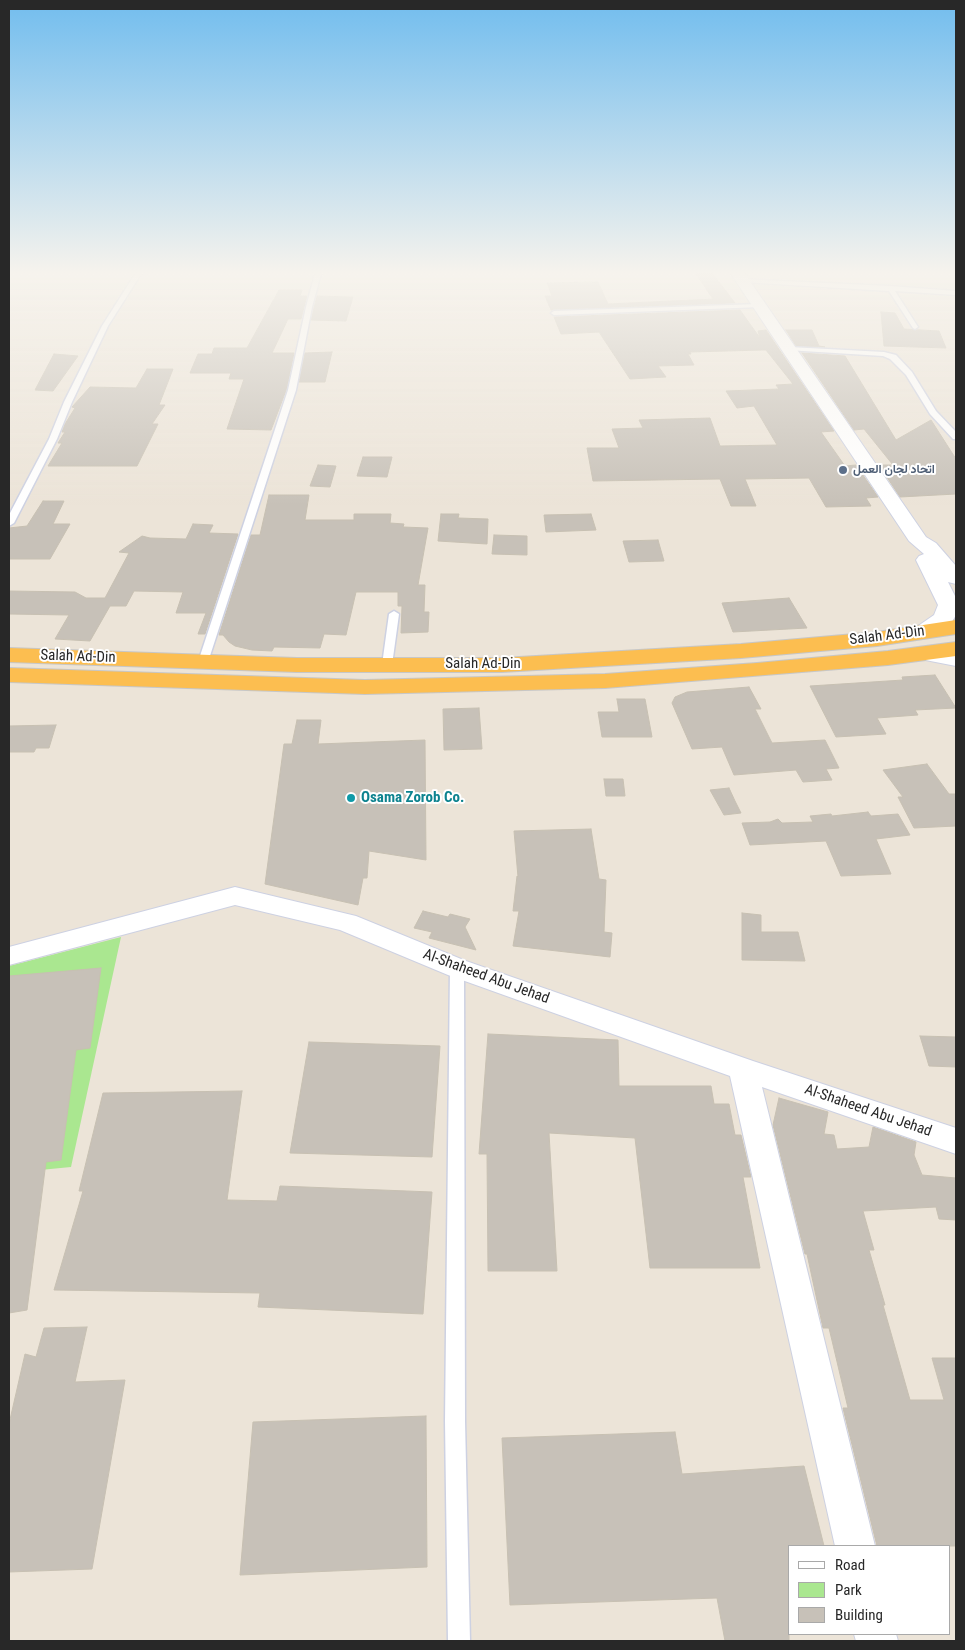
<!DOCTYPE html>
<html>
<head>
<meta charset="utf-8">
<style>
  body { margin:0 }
  #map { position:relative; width:965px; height:1650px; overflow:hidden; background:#ece4d8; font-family:"Roboto Condensed",sans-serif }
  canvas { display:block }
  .frame { position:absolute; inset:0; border:10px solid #282828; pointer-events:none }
  .legend { position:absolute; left:788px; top:1545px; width:162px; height:90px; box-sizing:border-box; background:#fff; border:1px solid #a9a9a9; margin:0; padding:6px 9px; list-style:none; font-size:15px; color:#282828 }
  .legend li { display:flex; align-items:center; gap:10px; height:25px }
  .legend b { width:25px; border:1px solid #a9a9a9 }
</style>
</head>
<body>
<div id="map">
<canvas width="965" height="1650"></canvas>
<div class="frame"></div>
<ul class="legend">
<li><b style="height:6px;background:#fff"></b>Road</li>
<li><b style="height:14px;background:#aae790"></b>Park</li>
<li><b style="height:14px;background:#c7c1b8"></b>Building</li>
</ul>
</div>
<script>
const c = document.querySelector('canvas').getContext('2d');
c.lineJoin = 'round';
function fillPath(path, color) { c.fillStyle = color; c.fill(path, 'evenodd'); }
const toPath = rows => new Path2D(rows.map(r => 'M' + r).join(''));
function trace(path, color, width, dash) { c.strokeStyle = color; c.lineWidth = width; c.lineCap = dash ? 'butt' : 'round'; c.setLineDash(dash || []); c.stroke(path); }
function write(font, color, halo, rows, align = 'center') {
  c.font = font + ' "Roboto Condensed",Vazirmatn,sans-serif'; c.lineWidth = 4; c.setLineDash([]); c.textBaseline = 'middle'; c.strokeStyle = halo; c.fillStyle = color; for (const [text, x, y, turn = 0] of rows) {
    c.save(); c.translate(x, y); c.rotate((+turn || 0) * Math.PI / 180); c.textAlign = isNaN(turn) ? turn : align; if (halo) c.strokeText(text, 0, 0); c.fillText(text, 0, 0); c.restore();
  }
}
fillPath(toPath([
  [121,937,71,1167,9,1173,9,966]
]), '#aae790');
const building = toPath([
  [696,274,713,274,735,303,551,310,545,296,552,296,547,283,598,282,608,304,713,299,696,274],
  [279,290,302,290,300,296,307,296,301,319,288,319,272,353,294,353,287,388,271,430,227,429,244,379,229,379,231,373,190,373,198,354,212,354,214,348,247,348,279,290],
  [317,296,353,297,346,321,311,320,317,296],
  [740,310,760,338,758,331,766,330,834,431,821,432,845,466,856,465,878,497,866,498,871,506,826,507,809,478,745,479,756,506,731,506,720,479,593,481,587,448,619,448,612,429,643,428,639,420,710,418,720,446,777,445,754,406,737,408,726,391,779,389,776,385,793,384,766,350,762,350,690,352,691,354,688,354,694,365,658,366,666,377,630,379,599,332,561,334,554,317,740,310],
  [881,312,895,313,904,329,939,331,946,348,884,346,881,312],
  [786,330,812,330,819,346,825,347,796,346,786,330],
  [332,352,325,382,299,382,305,353,332,352],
  [802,353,845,356,896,440,931,420,956,459,956,494,900,497,879,465,893,465,864,429,854,430,802,353],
  [54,354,78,356,53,391,35,390,54,354],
  [147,369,173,369,159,405,165,405,152,424,158,424,137,466,48,466,62,443,58,443,65,432,62,432,65,424,75,408,72,407,90,387,136,388,147,369],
  [363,457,392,457,387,477,357,476,363,457],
  [318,465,336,466,330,487,310,486,318,465],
  [269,495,309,495,305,520,354,520,354,514,391,514,390,523,404,524,403,527,428,528,418,585,425,585,424,612,429,612,428,632,401,633,402,606,398,606,398,592,356,592,346,635,324,634,320,648,274,647,272,651,252,650,235,646,229,642,223,635,219,635,251,535,260,535,269,495],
  [43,501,64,501,53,524,70,524,50,559,9,559,9,528,27,526,43,501],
  [441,514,459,514,458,518,488,519,487,544,438,541,441,514],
  [591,514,596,530,546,532,544,515,591,514],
  [193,524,213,525,209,533,238,534,205,634,198,634,206,613,176,613,183,592,134,591,126,606,110,606,90,641,55,639,69,615,9,614,9,591,75,592,86,598,105,598,129,553,119,552,142,536,150,538,186,539,193,524],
  [494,535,527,536,527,555,492,554,494,535],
  [658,540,664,561,629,562,623,541,658,540],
  [789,598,807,628,733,632,722,603,789,598],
  [935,675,956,708,915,710,918,715,877,718,886,734,836,737,810,686,903,680,902,677,935,675],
  [749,687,761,709,755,709,772,743,825,740,839,768,826,769,832,780,803,782,796,770,734,775,722,747,692,749,672,703,675,697,687,692,749,687],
  [617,699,645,699,652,737,602,737,598,712,619,712,617,699],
  [479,708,482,749,444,750,443,709,479,708],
  [297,720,321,720,318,744,425,740,426,860,369,851,367,878,363,878,358,905,265,884,284,744,292,744,297,720],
  [56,725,49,748,36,748,34,752,9,752,9,726,56,725],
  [927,764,949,794,956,794,956,826,914,828,898,797,903,797,883,770,927,764],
  [604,779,623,779,625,796,606,796,604,779],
  [729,788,735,801,741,813,724,815,710,790,729,788],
  [868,812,871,816,898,814,910,835,876,839,891,874,841,876,826,841,750,845,742,823,770,822,778,819,782,823,813,822,810,816,831,814,832,816,868,812],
  [591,829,599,879,606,880,604,932,612,933,610,957,513,946,519,911,513,911,517,876,518,877,514,831,591,829],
  [423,911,448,917,450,914,470,919,465,927,476,950,429,938,432,932,414,928,423,911],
  [742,913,761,915,761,932,798,932,805,961,742,960,742,913],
  [101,968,90,1048,76,1050,61,1160,46,1162,27,1310,9,1313,9,976,101,968],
  [488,1034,618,1040,619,1086,711,1086,714,1104,729,1104,735,1135,741,1135,751,1177,743,1177,760,1268,650,1268,635,1138,549,1133,557,1271,488,1271,487,1154,479,1154,488,1034],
  [920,1036,956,1037,956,1067,929,1066,920,1036],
  [309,1042,440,1046,432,1157,290,1153,309,1042],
  [242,1091,227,1200,277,1201,280,1186,432,1192,423,1314,258,1307,260,1293,54,1290,83,1191,79,1191,103,1093,242,1091],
  [779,1098,828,1112,824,1134,834,1135,837,1149,869,1147,873,1127,916,1142,914,1155,922,1175,956,1178,956,1220,939,1219,936,1207,863,1211,874,1250,869,1250,885,1305,883,1305,910,1400,944,1400,932,1358,956,1358,956,1546,877,1546,843,1408,848,1408,829,1328,823,1328,807,1254,805,1254,773,1125,779,1098],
  [87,1327,75,1382,125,1380,92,1569,9,1572,9,1424,25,1354,36,1357,44,1328,87,1327],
  [426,1416,427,1567,240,1575,253,1422,426,1416],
  [675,1432,682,1474,804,1466,824,1546,789,1546,789,1641,725,1641,717,1598,510,1605,502,1438,675,1432]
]);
fillPath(building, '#c7c1b8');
trace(building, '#c7c0b2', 1);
const service = toPath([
  [135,274,141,274,108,326,72,402,57,439,14,523,9,526,9,515,49,439,64,402,102,326,135,274],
  [315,274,321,274,312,307,296,390,208,662,203,665,199,664,198,662,288,390,306,307,315,274],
  [740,279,890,286,956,291,956,295,895,291,918,327,915,329,913,328,889,291,742,282,739,280,740,279],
  [759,304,761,305,761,307,554,315,551,313,554,311,759,304],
  [789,347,884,352,896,355,912,372,936,411,956,432,956,439,953,439,930,414,906,375,890,359,883,356,787,350,785,349,789,347],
  [394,611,399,614,392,665,387,668,382,665,389,614,394,611],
  [457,963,462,964,464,968,465,1421,470,1641,448,1641,445,1421,450,968,452,964,457,963]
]);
const minor = toPath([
  [922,648,956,654,956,666,915,658,912,654,915,650,922,648],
  [235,887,356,916,466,961,753,1061,956,1128,956,1154,762,1087,875,1546,835,1546,730,1076,448,975,340,930,235,905,9,965,9,947,235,887],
  [854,1634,896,1634,898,1641,856,1641,854,1634]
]);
const secondary = toPath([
  [731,274,745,274,926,537,936,543,956,566,956,584,948,582,956,598,956,615,950,625,934,636,926,638,918,636,915,631,918,626,934,615,938,605,916,560,919,556,924,554,909,541,731,274]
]);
const trunk = toPath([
  [956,620,956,634,877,646,741,658,502,672,297,672,9,662,9,648,297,658,502,658,741,644,877,632,956,620],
  [956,642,956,656,888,665,605,688,365,694,9,682,9,668,365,680,605,674,757,663,888,651,956,642]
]);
trace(service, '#cdd1e2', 3);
trace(minor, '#cdd1e2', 2);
trace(secondary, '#cdd1e2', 2);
trace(trunk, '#c7c7c7', 2);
fillPath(service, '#fff');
fillPath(minor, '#fff');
fillPath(secondary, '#fff');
fillPath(trunk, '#fcbe50');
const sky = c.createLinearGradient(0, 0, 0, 505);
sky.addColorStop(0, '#72bdee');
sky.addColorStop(0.54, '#f6f3ed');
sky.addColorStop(1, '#f6f3ed00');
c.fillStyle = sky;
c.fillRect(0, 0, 965, 505);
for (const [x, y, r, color] of [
  [843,470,5,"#5c6f8a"],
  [351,798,5,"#0f9aa8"]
]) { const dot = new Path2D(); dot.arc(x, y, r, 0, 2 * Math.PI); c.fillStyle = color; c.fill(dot); trace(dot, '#fff', 2); }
write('bold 12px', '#4e5e75', '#fff', [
  ["اتحاد لجان العمل",853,470]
], 'left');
write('15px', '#282828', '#fff', [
  ["Salah Ad-Din",887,636,-7],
  ["Salah Ad-Din",78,657,2],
  ["Salah Ad-Din",483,664],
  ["Al-Shaheed Abu Jehad",486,977,20],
  ["Al-Shaheed Abu Jehad",868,1111,19]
]);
write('bold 15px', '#0d838f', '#fff', [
  ["Osama Zorob Co.",361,798]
], 'left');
</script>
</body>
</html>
